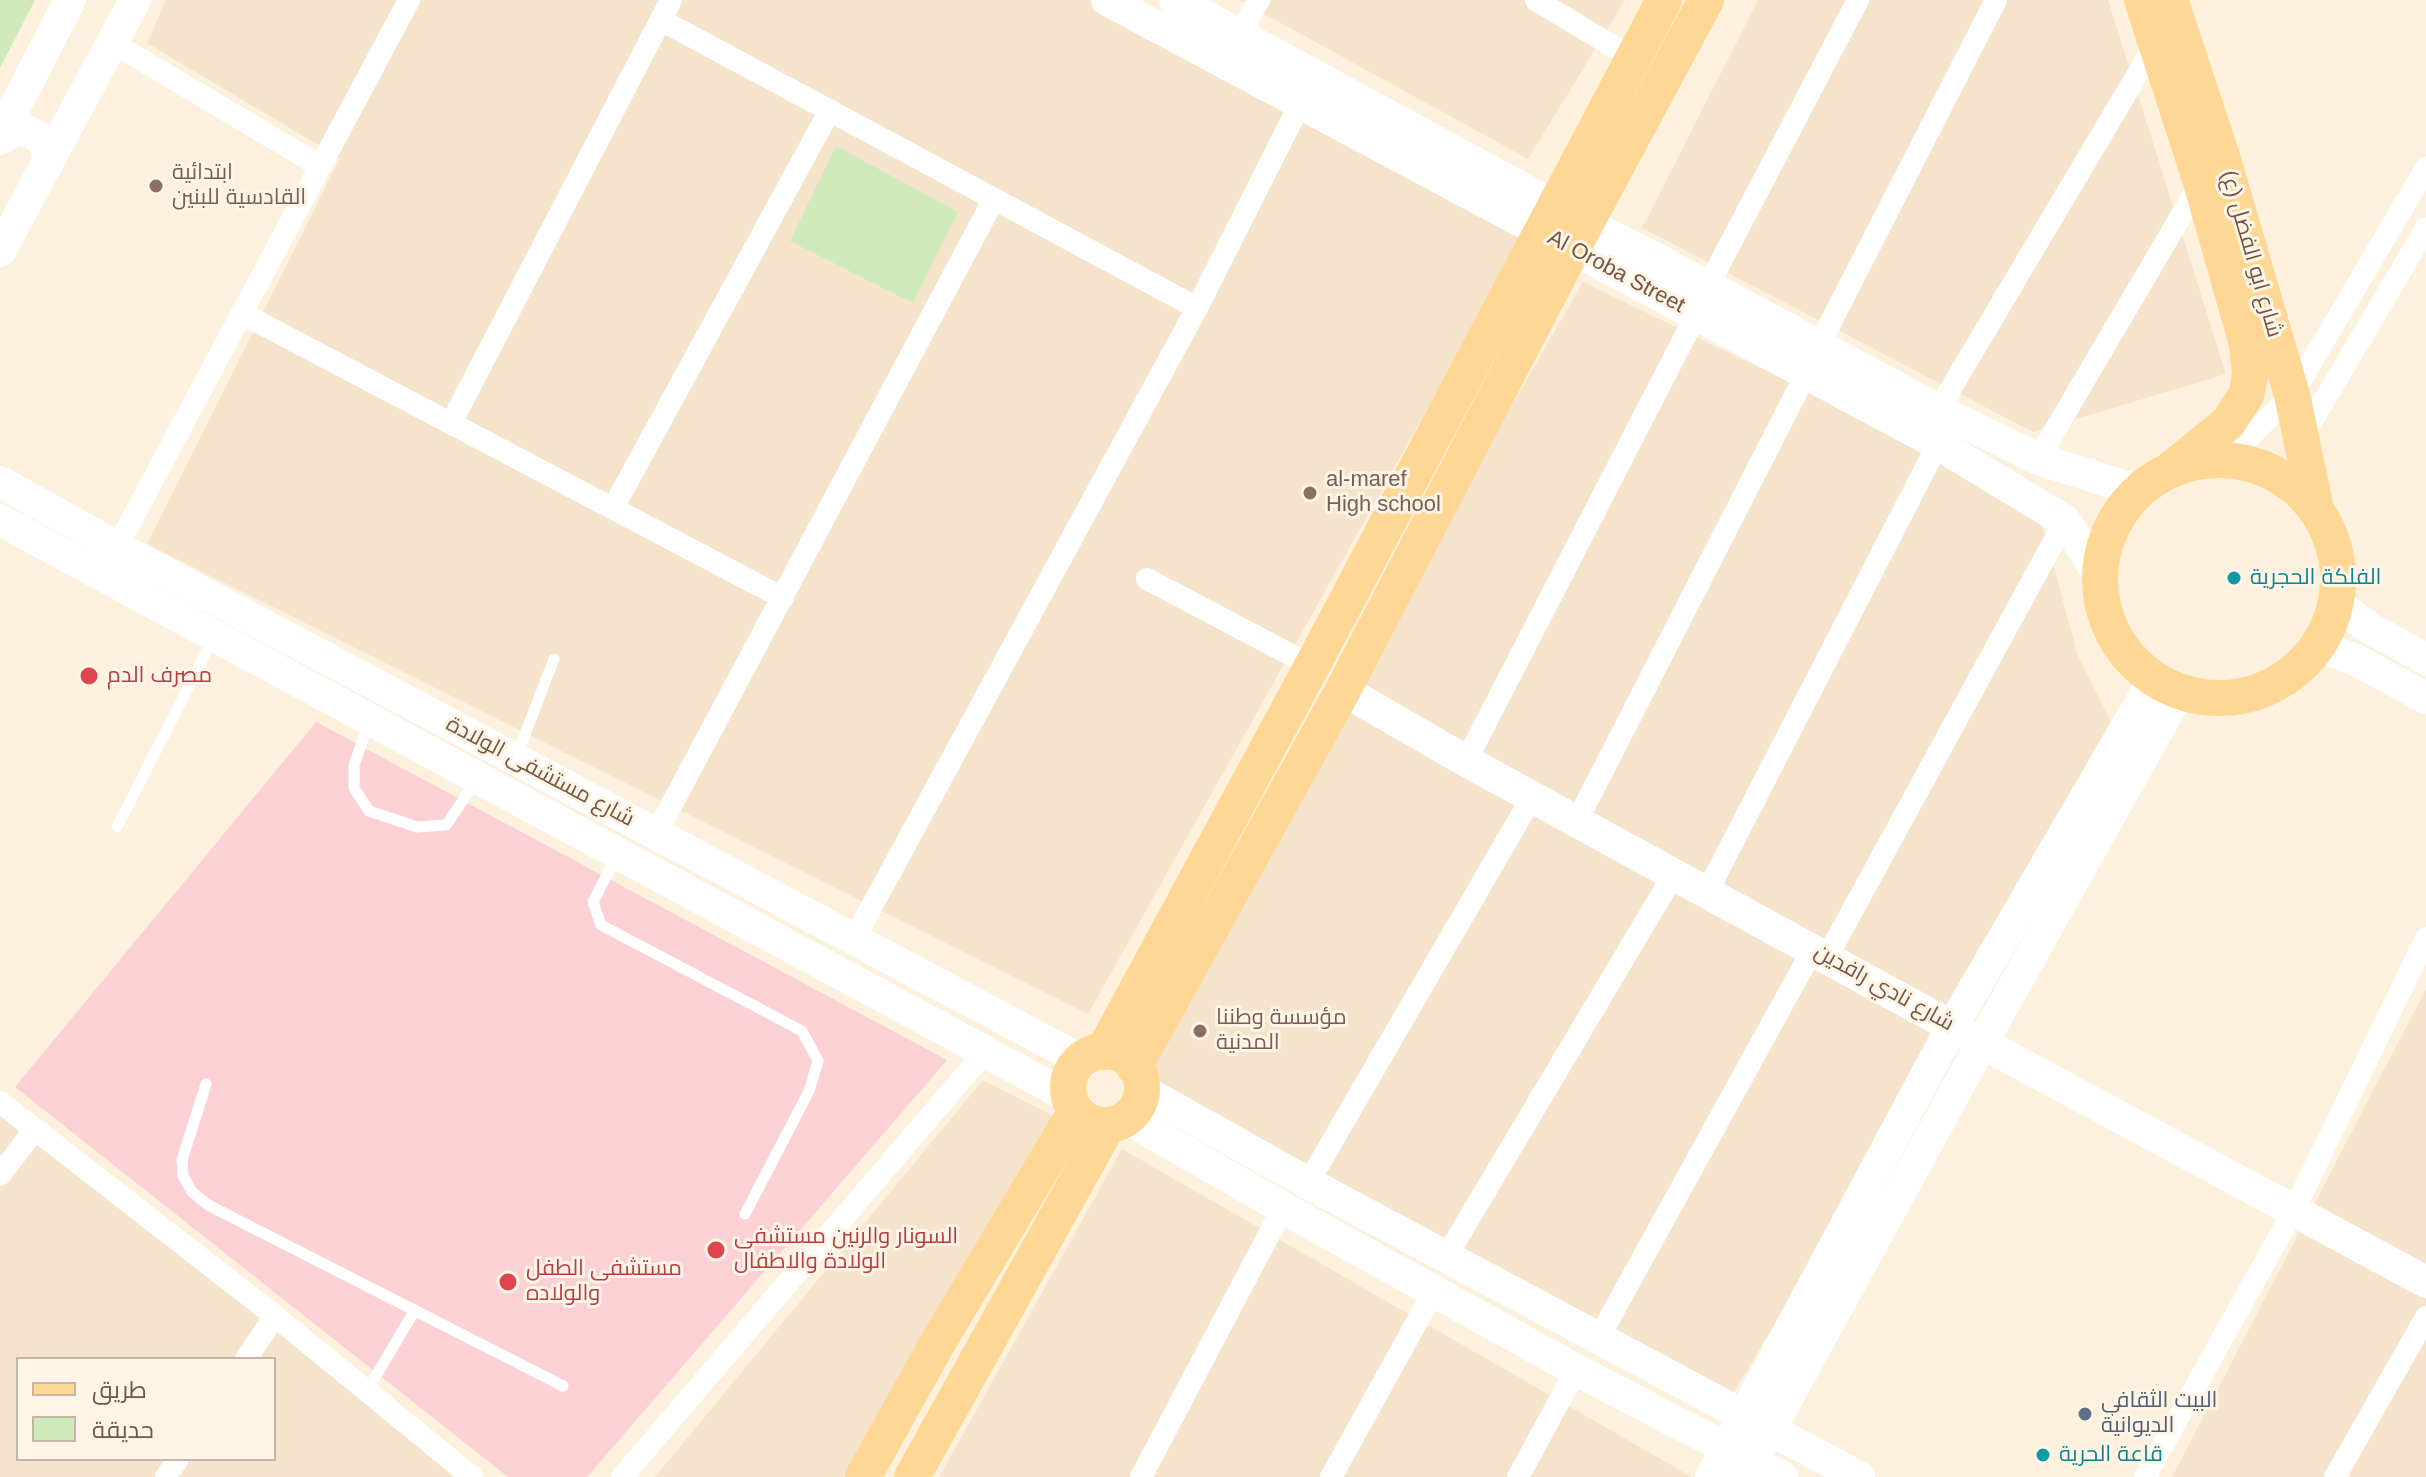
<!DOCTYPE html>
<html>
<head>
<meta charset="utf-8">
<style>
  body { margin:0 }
  #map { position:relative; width:2426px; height:1477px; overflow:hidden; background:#fdf1de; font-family:Helvetica,Cairo,sans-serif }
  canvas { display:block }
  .legend { position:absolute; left:16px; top:1357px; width:260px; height:104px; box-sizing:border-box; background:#fff5e6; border:2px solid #c7b5a6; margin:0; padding:10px 14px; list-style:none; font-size:24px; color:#745645 }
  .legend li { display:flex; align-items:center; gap:16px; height:40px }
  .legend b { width:40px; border:2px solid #c7b5a6 }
</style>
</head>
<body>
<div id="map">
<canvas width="2426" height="1477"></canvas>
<ul class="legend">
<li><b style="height:10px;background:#ffd794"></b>طريق</li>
<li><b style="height:22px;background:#cfebbd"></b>حديقة</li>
</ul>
</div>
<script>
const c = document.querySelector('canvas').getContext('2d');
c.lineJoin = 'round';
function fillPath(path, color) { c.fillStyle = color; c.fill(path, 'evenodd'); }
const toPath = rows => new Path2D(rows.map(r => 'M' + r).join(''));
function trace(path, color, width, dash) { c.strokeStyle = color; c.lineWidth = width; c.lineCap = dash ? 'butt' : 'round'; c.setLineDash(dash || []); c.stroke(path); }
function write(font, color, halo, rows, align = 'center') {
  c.font = font + ' Helvetica,Cairo,sans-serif'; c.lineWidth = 6; c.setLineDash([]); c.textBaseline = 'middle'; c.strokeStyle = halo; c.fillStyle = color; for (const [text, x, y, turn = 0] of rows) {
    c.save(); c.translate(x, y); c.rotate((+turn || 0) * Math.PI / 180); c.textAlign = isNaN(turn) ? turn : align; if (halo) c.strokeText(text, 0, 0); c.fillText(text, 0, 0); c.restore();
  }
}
fillPath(toPath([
  [166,0,1089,0,1533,220,1088,1014,147,544,340,158,147,43],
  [1239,0,1625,0,1528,159],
  [1758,0,2108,0,2226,374,2033,432,1642,228],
  [1583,282,2036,502,2078,656,2121,741,1734,1392,1122,1080],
  [2426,989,2426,1477,2172,1477],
  [983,1080,1057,1118,844,1477,655,1477],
  [0,1097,454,1477,0,1477],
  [18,1359,274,1359,274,1459,18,1459],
  [1122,1149,1692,1477,939,1477]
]), '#f5e3cc');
fillPath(toPath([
  [316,722,947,1060,587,1477,508,1477,15,1087]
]), '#fcd1d6');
fillPath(toPath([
  [0,0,35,0,0,68],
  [836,146,958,212,913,303,790,241]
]), '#cfebbd');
trace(toPath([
  [369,722,354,765,354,788,369,811,417,827,446,825,477,780],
  [517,755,554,659],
  [117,827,213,639],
  [617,855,593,902,601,925,802,1031,818,1061,809,1091,745,1214],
  [206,1084,182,1160,183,1176,192,1192,208,1205,563,1386],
  [367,1391,415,1310]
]), '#fff', 11);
trace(toPath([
  [1536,0,1634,59],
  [661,20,1197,308],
  [1239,34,1259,0],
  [113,43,320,166],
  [1708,286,1858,0],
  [243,314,783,598],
  [1819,345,1996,0],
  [1938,410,2156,43],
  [451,423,671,0],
  [2302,438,2426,228],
  [2038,459,2201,182],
  [2224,462,2292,395,2426,168],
  [613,508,830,110],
  [117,547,409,0],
  [1147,579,1312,666],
  [1466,761,1696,315],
  [1577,821,1806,374],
  [656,834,994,199],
  [1707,892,1938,444],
  [854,939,1197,308,1300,104],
  [1827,957,2065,521],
  [0,1102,275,1316,472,1477],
  [0,1175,35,1129],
  [1308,1183,1532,797],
  [1446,1257,1674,874],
  [1598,1339,1813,949],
  [246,1359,275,1316],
  [166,1477,178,1459],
  [622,1477,984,1053],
  [1141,1477,1283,1208],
  [1331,1477,1434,1291],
  [1518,1477,1576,1370],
  [2145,1477,2294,1210,2426,938],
  [2335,1477,2426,1317]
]), '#fff', 22);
trace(toPath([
  [1107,0,1938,444,2065,521,2099,575],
  [1175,0,1586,223,1708,286,1938,410,2038,459,2139,491],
  [0,136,70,0],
  [0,139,17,129,25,130,41,138,48,151,47,165],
  [0,251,135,0],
  [0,482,117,547,1081,1060],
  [0,520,1069,1097],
  [2337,604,2371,629,2426,659],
  [2317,646,2356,660,2426,698],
  [1343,690,1466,761,1982,1043,2426,1282],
  [1142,1090,1308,1183,1859,1477],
  [1128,1119,1283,1208,1576,1370,1782,1477],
  [1711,1477,1953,1025,2152,683],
  [1744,1477,1982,1043,2178,694]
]), '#fff', 32);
trace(toPath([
  [2142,0,2201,182,2247,344,2250,375,2246,395,2228,423,2171,469],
  [2170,0,2223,160,2292,395,2316,510],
  '2100 579a119 119 0 1 1 238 0a119 119 0 1 1-238 0Z',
  '1068 1088a37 37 0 1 1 74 0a37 37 0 1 1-74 0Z',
  [1103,1052,1312,666,1664,0],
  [1134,1067,1343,690,1586,223,1706,0],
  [863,1477,937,1344,1076,1111],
  [912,1477,1108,1125]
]), '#ffd794', 36);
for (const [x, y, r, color] of [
  [156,186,8,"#8d6e63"],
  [1310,493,8,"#8d6e63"],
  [2234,578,8,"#0f9aa8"],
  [89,676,10,"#e0444e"],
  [1200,1031,8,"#8d6e63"],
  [716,1250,10,"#e0444e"],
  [508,1282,10,"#e0444e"],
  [2085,1414,8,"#5c6f8a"],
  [2043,1455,8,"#0f9aa8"]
]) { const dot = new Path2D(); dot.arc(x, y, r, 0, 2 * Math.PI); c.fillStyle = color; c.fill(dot); trace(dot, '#fff5e6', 3); }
write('22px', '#785e54', '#fff5e6', [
  ["ابتدائية",172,173],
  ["القادسية للبنين",172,198],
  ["al-maref",1326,480],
  ["High school",1326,505],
  ["مؤسسة وطننا",1216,1018],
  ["المدنية",1216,1043]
], 'left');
write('22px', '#745645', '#fff5e6', [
  ["شارع ابو الفضل (ع)",2251,254,74],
  ["Al Oroba Street",1616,272,28],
  ["شارع مستشفى الولادة",540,772,28],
  ["شارع نادي رافدين",1884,988,29]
]);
write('22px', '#0d838f', '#fff5e6', [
  ["الفلكة الحجرية",2250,578],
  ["قاعة الحرية",2059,1455]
], 'left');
write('22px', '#be3a42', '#fff5e6', [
  ["مصرف الدم",107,676],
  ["السونار والرنين مستشفى",734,1237],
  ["الولادة والاطفال",734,1262],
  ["مستشفى الطفل",526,1269],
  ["والولاده",526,1294]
], 'left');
write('22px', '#4e5e75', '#fff5e6', [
  ["البيت الثقافي",2101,1401],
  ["الديوانية",2101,1426]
], 'left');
</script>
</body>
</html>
